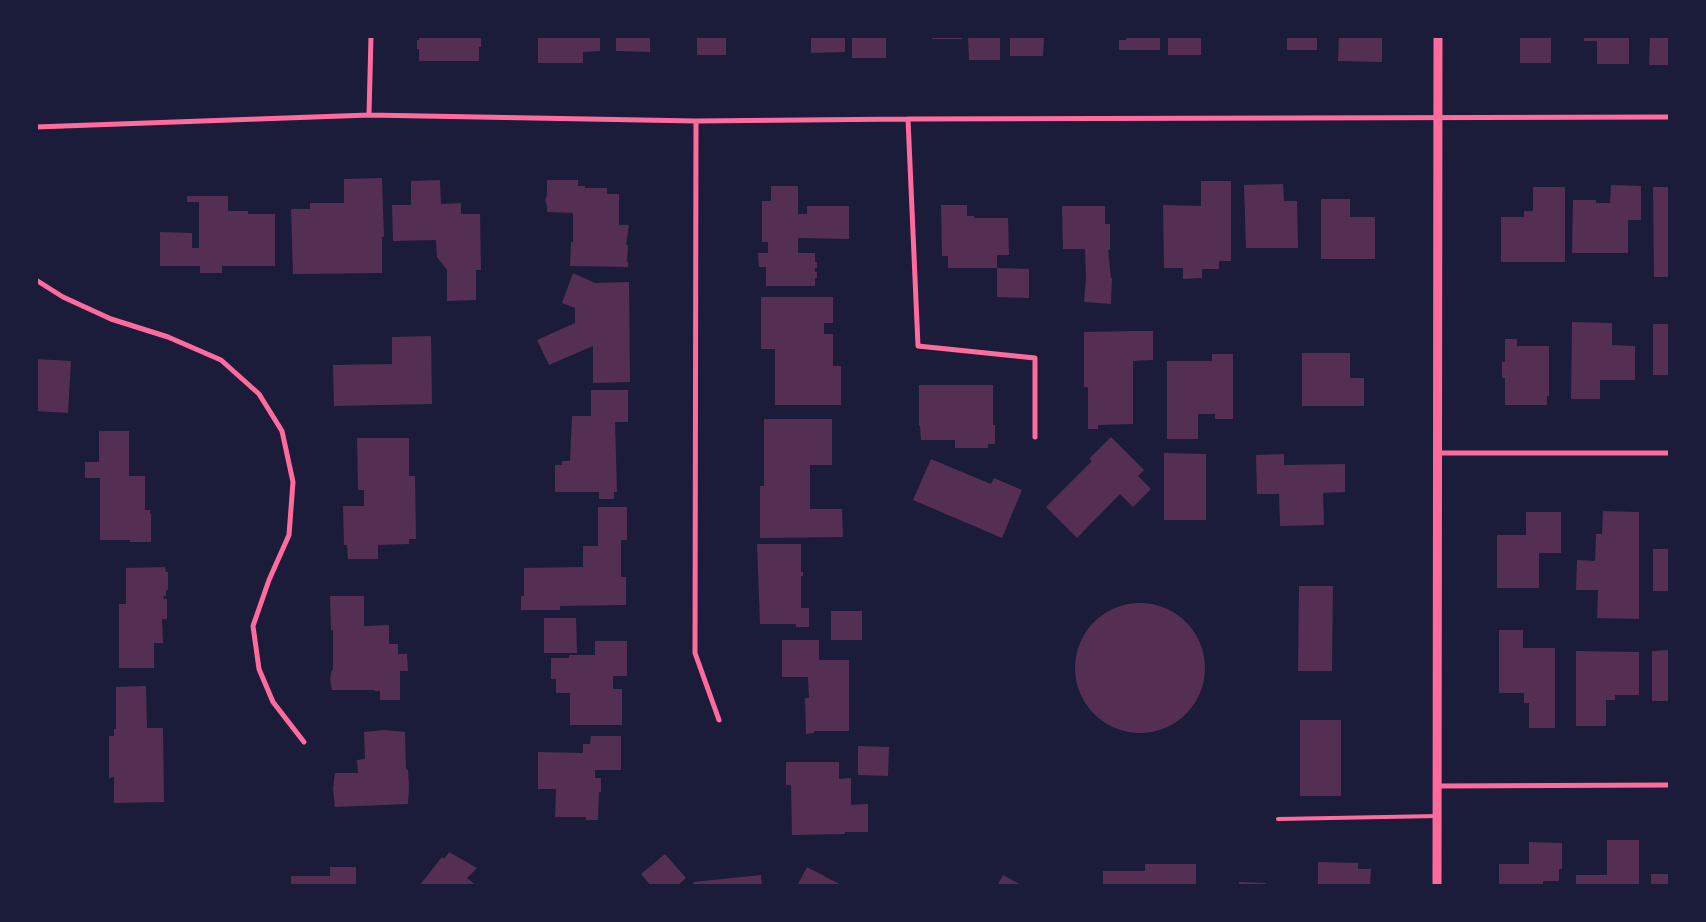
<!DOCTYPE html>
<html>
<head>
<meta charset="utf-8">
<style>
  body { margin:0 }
  #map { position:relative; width:1706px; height:922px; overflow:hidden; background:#1b1b3a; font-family:Lato,sans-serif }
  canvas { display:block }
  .frame { position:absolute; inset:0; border:38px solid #1b1b3a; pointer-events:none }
</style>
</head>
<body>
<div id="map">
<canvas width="1706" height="922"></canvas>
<div class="frame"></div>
</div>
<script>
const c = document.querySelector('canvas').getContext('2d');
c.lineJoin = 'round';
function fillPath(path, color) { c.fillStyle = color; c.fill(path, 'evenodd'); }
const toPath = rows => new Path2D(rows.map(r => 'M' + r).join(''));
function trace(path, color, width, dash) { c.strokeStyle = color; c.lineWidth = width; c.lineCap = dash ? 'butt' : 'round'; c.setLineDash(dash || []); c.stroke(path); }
fillPath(toPath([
  [419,36,481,36,481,47,479,47,479,61,419,61,419,49,417,49,417,40,419,40],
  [538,36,600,36,600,51,583,52,583,63,538,63],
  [616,36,650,36,650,52,616,51],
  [697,36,726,36,726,55,697,55],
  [811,36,845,36,845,52,811,53],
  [852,36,886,36,886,58,852,58],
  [932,36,962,36,962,39,932,39],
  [968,36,1000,36,1000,60,969,60],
  [1010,36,1044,36,1043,56,1010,56],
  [1126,36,1160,36,1160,50,1119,50,1119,40,1126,40],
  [1168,36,1201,36,1201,55,1168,55],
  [1287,36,1317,36,1317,50,1287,50],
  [1339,36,1382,36,1382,62,1338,61],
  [1520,36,1551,36,1551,63,1520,63],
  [1561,36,1629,36,1629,64,1597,64,1597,41,1584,41,1584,38,1561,38],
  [1650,36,1670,36,1670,65,1649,65],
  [382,178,384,237,382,237,382,273,293,274,291,209,310,209,310,203,344,203,344,179],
  [440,180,441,204,461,203,461,214,480,214,481,270,476,270,476,300,447,301,447,270,437,257,436,240,393,241,392,205,411,205,411,181],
  [547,180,578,180,578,186,585,186,585,188,607,188,607,194,619,194,619,225,629,225,626,245,628,245,627,262,628,262,628,267,570,266,571,242,573,242,573,213,547,212,547,206,545,200,547,195],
  [1201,181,1231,181,1231,261,1219,261,1219,269,1202,269,1202,278,1183,279,1183,268,1164,268,1163,205,1201,206],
  [1283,184,1284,201,1297,201,1298,248,1246,248,1244,185],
  [1611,185,1641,186,1641,220,1628,220,1628,253,1572,253,1573,200,1596,200,1596,203,1610,203],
  [771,186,798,186,798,214,807,214,807,206,849,206,849,239,798,238,798,253,815,253,815,262,817,262,817,268,815,268,815,272,817,272,817,278,815,278,815,286,766,286,766,267,759,267,758,253,768,253,768,242,762,242,762,201,771,201],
  [1533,187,1565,187,1565,262,1501,262,1501,217,1524,217,1524,211,1533,211],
  [1653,187,1670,187,1670,277,1654,277],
  [187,196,228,196,228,211,248,211,248,214,275,214,275,266,222,266,222,273,200,273,200,266,160,266,160,232,192,233,192,248,199,248,199,202,187,202],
  [1321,199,1350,199,1350,217,1375,217,1375,259,1321,259],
  [941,205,967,205,967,216,974,216,974,218,1008,218,1009,255,997,255,997,268,948,268,948,256,942,256],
  [1062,206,1105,206,1105,224,1110,224,1110,250,1108,250,1111,278,1112,278,1111,304,1084,302,1086,277,1085,249,1063,249],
  [997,268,1029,269,1029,298,997,297],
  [573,273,595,283,629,282,630,382,593,383,593,346,549,365,537,340,575,323,575,308,562,303],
  [761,297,833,297,833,323,824,323,824,334,833,334,833,366,841,366,841,405,775,405,775,349,761,349],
  [1572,322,1612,323,1612,345,1635,346,1635,380,1600,380,1600,399,1571,399],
  [1653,324,1670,324,1670,375,1653,375],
  [1132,331,1153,331,1153,360,1133,361,1133,424,1098,425,1098,429,1088,429,1088,387,1084,387,1084,332],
  [431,336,432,404,334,406,333,365,392,364,392,337],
  [1505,339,1517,339,1517,346,1549,346,1549,396,1547,396,1547,405,1505,405,1505,378,1502,378,1502,362,1505,362],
  [1302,353,1350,353,1350,378,1364,378,1364,406,1302,406],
  [1212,354,1233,354,1233,419,1215,419,1215,414,1198,414,1198,439,1167,439,1167,361,1212,361],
  [36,359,71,361,68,413,36,411],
  [919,385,993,385,993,425,995,425,995,444,988,444,988,448,955,448,955,440,921,440,920,426,919,426],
  [591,390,628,390,628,422,615,422,617,492,614,492,614,499,599,499,599,492,555,492,555,465,562,465,562,461,570,461,572,416,591,416],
  [764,419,832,419,832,465,810,465,810,509,842,509,843,537,760,538,760,486,764,486],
  [99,431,129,431,129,476,145,476,145,510,150,510,150,514,151,514,151,542,130,542,130,540,100,540,100,478,85,478,85,462,99,462],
  [1111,437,1144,470,1138,476,1151,489,1133,507,1120,494,1077,538,1046,507,1092,461,1089,459],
  [357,438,409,438,409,476,415,476,416,539,409,539,409,544,378,545,378,559,348,559,347,545,344,545,343,506,364,506,364,490,358,490],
  [1164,453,1206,454,1206,520,1164,520],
  [1284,454,1284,465,1345,464,1345,492,1323,493,1324,525,1280,526,1279,494,1257,494,1256,455],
  [931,459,991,484,994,478,1022,490,1002,538,913,500],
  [598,507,627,507,627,540,621,540,621,577,626,577,626,605,560,606,560,610,521,610,521,596,524,596,524,568,583,567,583,546,598,546],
  [1603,511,1639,512,1639,619,1597,618,1598,590,1576,590,1577,560,1595,561,1596,534,1602,534],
  [1526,512,1561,512,1561,553,1539,553,1539,588,1497,588,1497,535,1526,535],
  [757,544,801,544,801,572,803,572,803,576,801,576,801,608,809,608,809,627,796,627,796,624,760,624],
  [1653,549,1670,549,1670,591,1653,591],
  [165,567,166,572,168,572,168,590,166,590,166,596,163,596,164,599,167,599,167,619,162,619,163,643,154,643,154,668,119,668,119,604,126,604,126,568],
  [1299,586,1333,586,1332,671,1298,671],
  [330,596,364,596,364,626,389,625,389,644,398,644,398,654,407,654,408,671,400,671,400,700,380,700,380,691,375,691,375,690,332,690,330,679,332,670,333,670,333,630,331,630],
  '1075 668a65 65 0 1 1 130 0a65 65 0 1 1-130 0Z',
  [831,611,862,611,862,640,831,640],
  [544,618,576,618,577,653,544,653],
  [1499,630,1523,630,1523,648,1555,648,1555,728,1529,728,1529,703,1524,703,1524,693,1499,693],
  [782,640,819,640,819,660,849,660,849,731,814,731,814,733,806,734,805,698,809,698,808,677,782,677],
  [595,641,627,641,627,676,613,676,613,689,622,689,622,725,570,725,570,693,556,693,556,679,551,679,551,658,569,658,569,655,595,655],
  [1670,650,1670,701,1652,701,1652,651],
  [1576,651,1639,652,1639,695,1615,695,1615,700,1606,700,1606,726,1576,726],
  [146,686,147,728,163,728,164,802,114,803,114,777,109,778,109,736,114,736,114,729,116,729,116,687],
  [1300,720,1341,720,1341,796,1300,796],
  [385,730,405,732,406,769,408,770,409,787,408,804,335,807,333,789,335,773,358,773,357,760,365,759,364,732],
  [591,736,621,736,621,770,595,770,595,778,601,778,601,792,599,792,598,820,586,820,586,817,555,817,556,789,538,789,538,752,583,753,583,744,590,744],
  [858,746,889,747,888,776,858,775],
  [786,762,839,762,839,779,851,778,851,805,868,804,868,832,845,832,845,834,792,835,791,785,786,785],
  [1607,840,1639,840,1639,886,1576,886,1576,875,1607,875],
  [1529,842,1562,843,1562,869,1559,869,1559,881,1543,881,1543,886,1499,886,1499,864,1529,864],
  [449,852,477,868,467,878,477,886,419,886,442,857,444,859],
  [665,854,686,878,677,886,651,886,641,874],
  [1318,862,1358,863,1358,869,1371,869,1370,886,1318,886],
  [1145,864,1196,864,1196,886,1103,886,1103,871,1145,871],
  [330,867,356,867,356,886,291,886,291,876,330,876],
  [807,867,843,886,797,886],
  [1651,874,1670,874,1670,886,1651,886],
  [761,875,762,886,694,886,693,882],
  [1003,875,1023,886,997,886],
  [1239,882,1266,883,1266,886,1239,886]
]), '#542f53');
trace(toPath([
  [1278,819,1438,816]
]), '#ff6b9d', 4);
trace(toPath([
  [369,115,371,36],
  [908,119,918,346,1035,358,1035,437],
  [696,121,695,653,719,720],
  [36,127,369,115,696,121,908,119,1670,117],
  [36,280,63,297,111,319,168,337,221,360,259,394,282,431,293,482,289,535,269,580,253,626,259,669,273,702,304,742],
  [1437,453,1670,453],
  [1438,786,1670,785]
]), '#ff6b9d', 5);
trace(toPath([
  [1437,886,1438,36]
]), '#ff6b9d', 9);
</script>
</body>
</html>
